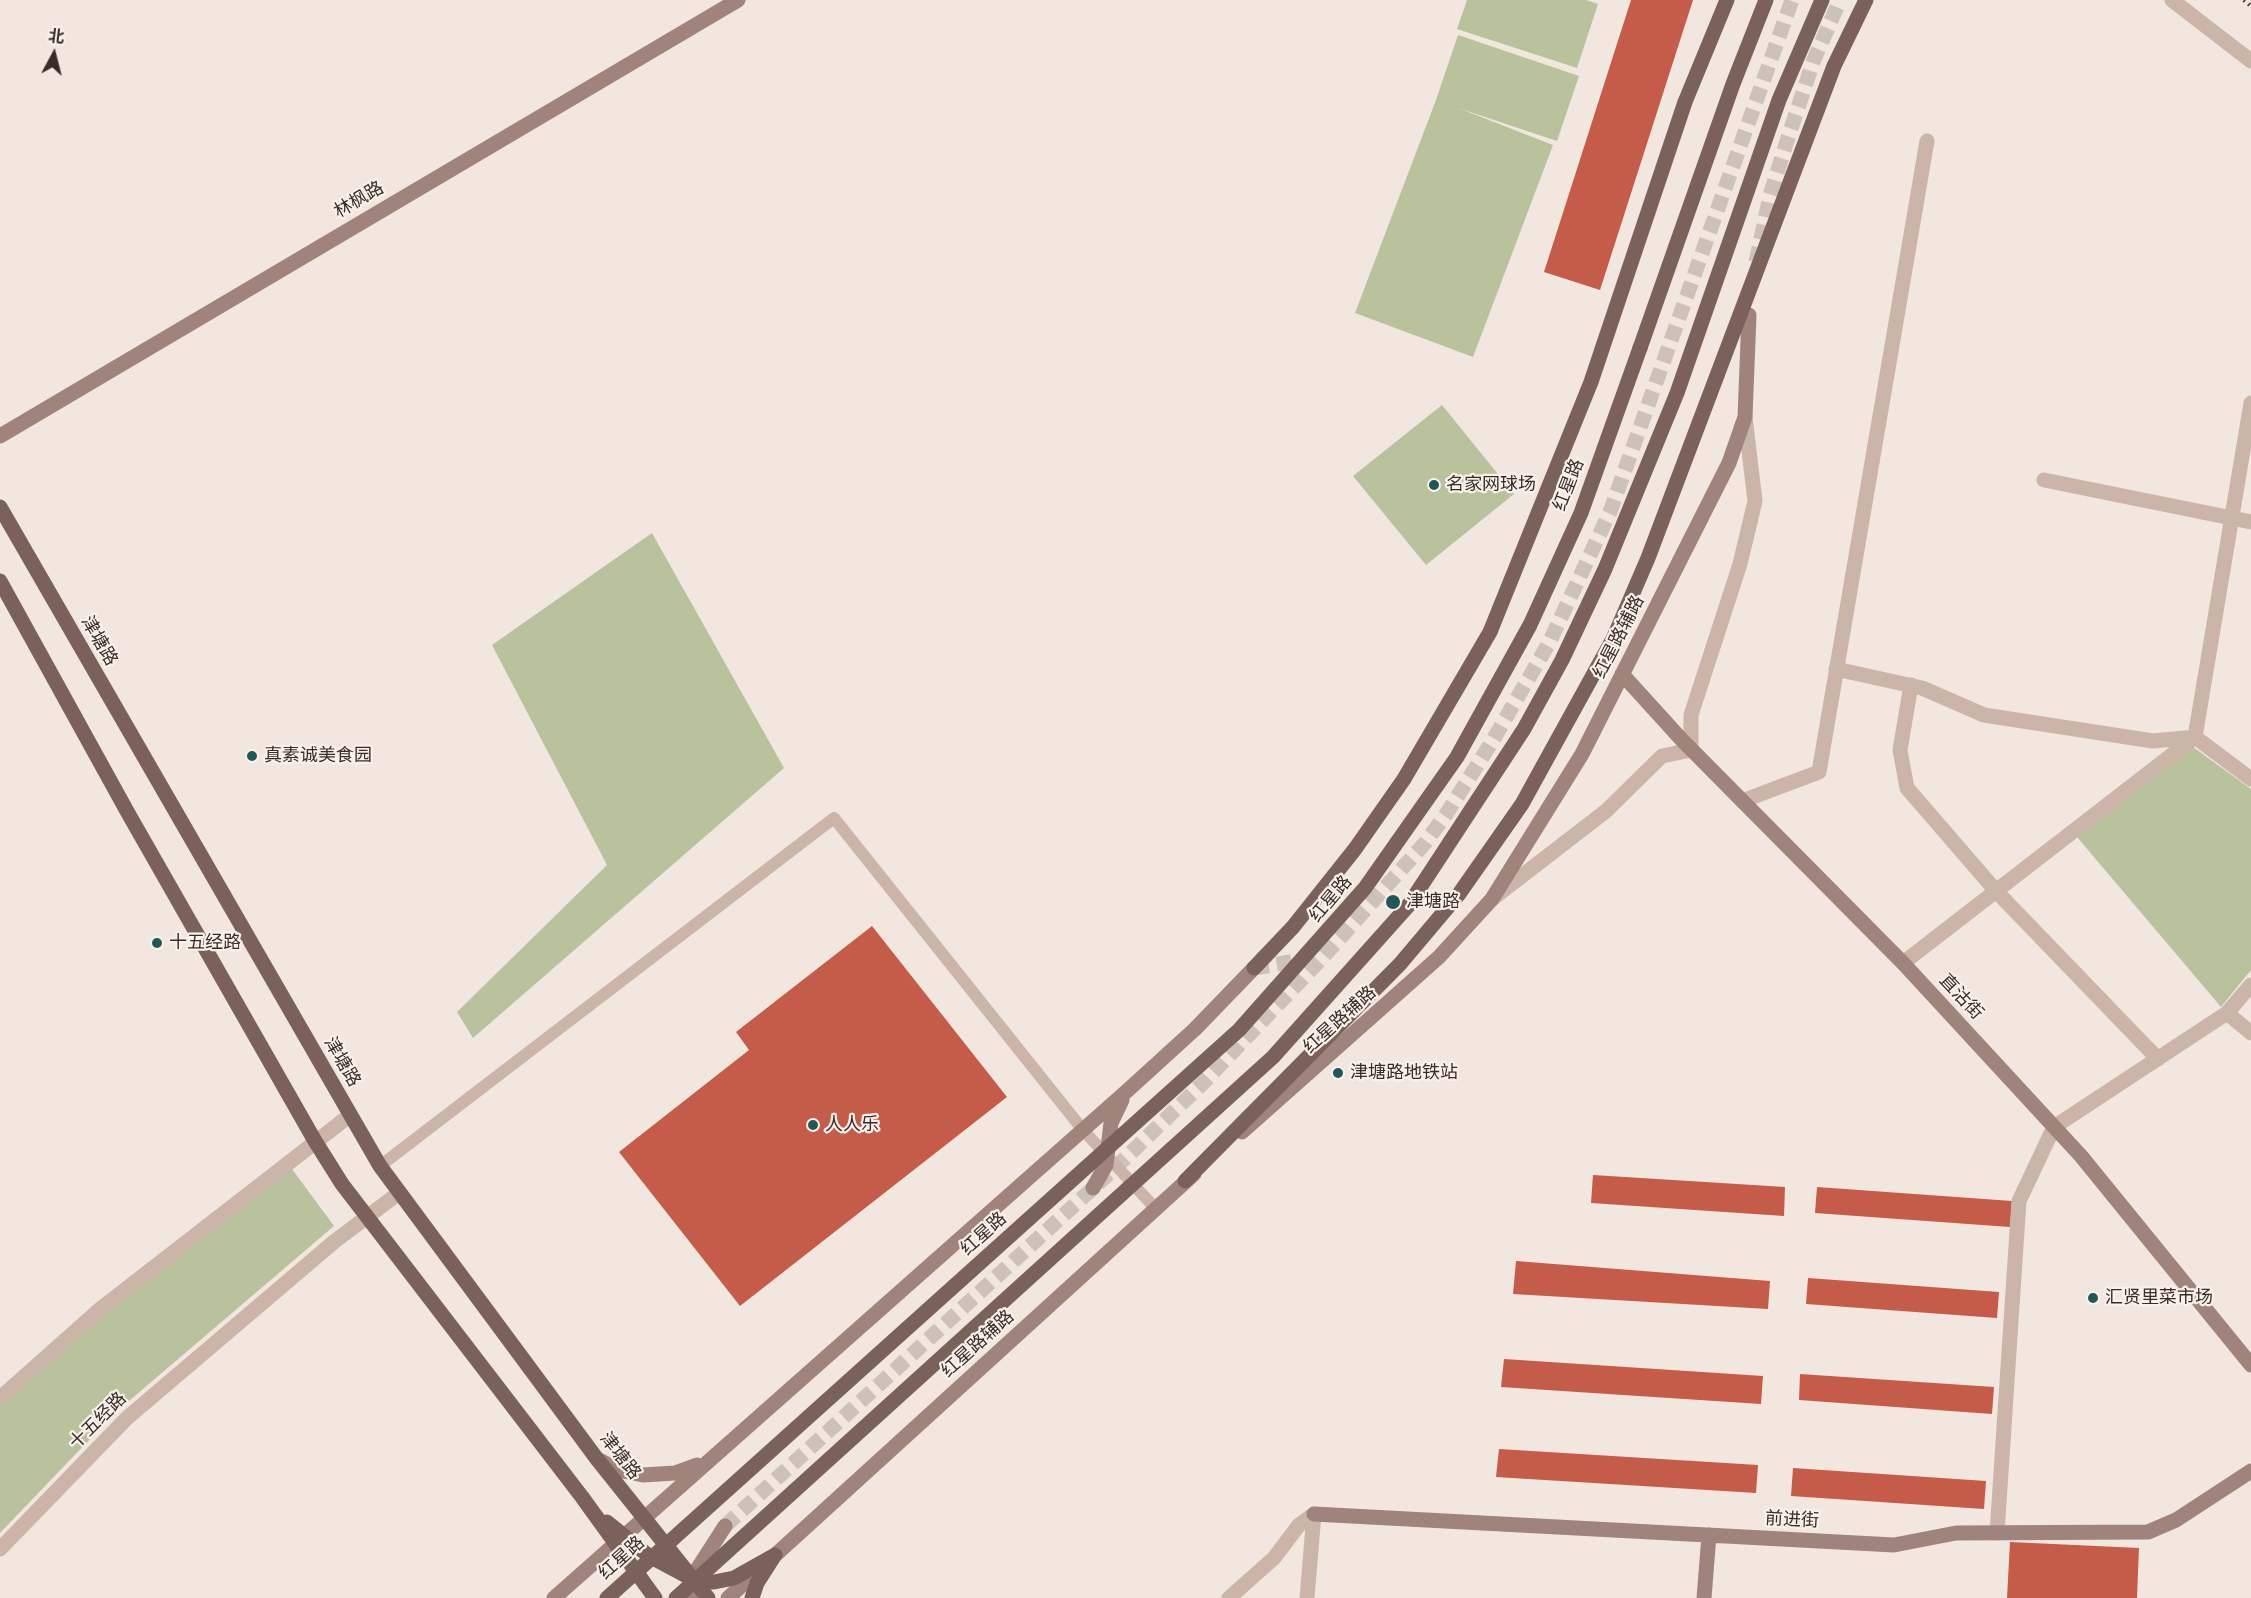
<!DOCTYPE html>
<html>
<head>
<meta charset="utf-8">
<style>
  body { margin:0 }
  #map { position:relative; width:2251px; height:1598px; overflow:hidden; background:#f2e7de; font-family:"Open Sans","Noto Sans SC",sans-serif }
  canvas { display:block }
  .north { position:absolute; left:24px; top:24px; width:60px; height:60px; -webkit-text-stroke:4px #faf1ea; paint-order:stroke; rotate:7deg; font-size:16px; font-weight:700; line-height:24px; text-align:center; color:#382c29 }
  .north::after { content:''; display:block; margin:auto; width:21px; height:27px; background:#382c29; clip-path:polygon(50% 0,100% 100%,50% 72%,0 100%) }
</style>
</head>
<body>
<div id="map">
<canvas width="2251" height="1598"></canvas>
<div class="north">北</div>
</div>
<script>
const c = document.querySelector('canvas').getContext('2d');
c.lineJoin = 'round';
function fillPath(path, color) { c.fillStyle = color; c.fill(path, 'evenodd'); }
const toPath = rows => new Path2D(rows.map(r => 'M' + r).join(''));
function trace(path, color, width, dash) { c.strokeStyle = color; c.lineWidth = width; c.lineCap = dash ? 'butt' : 'round'; c.setLineDash(dash || []); c.stroke(path); }
function write(font, color, halo, rows, align = 'center') {
  c.font = font + ' "Open Sans","Noto Sans SC",sans-serif'; c.lineWidth = 4.5; c.setLineDash([]); c.textBaseline = 'middle'; c.strokeStyle = halo; c.fillStyle = color; for (const [text, x, y, turn = 0] of rows) {
    c.save(); c.translate(x, y); c.rotate((+turn || 0) * Math.PI / 180); c.textAlign = isNaN(turn) ? turn : align; if (halo) c.strokeText(text, 0, 0); c.fillText(text, 0, 0); c.restore();
  }
}
fillPath(toPath([
  [1467,0,1586,0,1598,4,1577,68,1457,29],
  [1458,35,1579,76,1557,141,1458,108,1553,145,1473,357,1355,313,1436,100],
  [1442,405,1514,494,1426,565,1353,476],
  [652,533,784,768,473,1038,457,1012,607,865,492,645],
  [2193,747,2251,789,2251,970,2221,1007,2077,837],
  [292,1169,334,1226,116,1412,0,1533,0,1403,118,1300]
]), '#b9c19d');
fillPath(toPath([
  [1631,0,1693,0,1600,290,1544,272],
  [872,926,1007,1097,740,1306,619,1152,749,1050,736,1032],
  [1593,1175,1785,1187,1784,1216,1591,1203],
  [1817,1187,2012,1201,2010,1227,1815,1213],
  [1516,1261,1770,1281,1768,1309,1513,1294],
  [1808,1278,1999,1292,1997,1318,1806,1304],
  [1504,1359,1763,1376,1761,1404,1501,1387],
  [1800,1374,1994,1387,1992,1414,1799,1400],
  [1499,1449,1758,1465,1756,1493,1496,1477],
  [1793,1468,1986,1481,1984,1509,1791,1496],
  [2010,1542,2139,1548,2137,1598,2007,1598]
]), '#c55b49');
trace(toPath([
  [1756,262,1770,196,1785,147,1813,62,1840,0],
  [1254,968,1308,959],
  [725,1526,1116,1167,1202,1084,1323,957,1425,843,1447,813,1493,740,1549,643,1610,512,1792,0]
]), '#cdc2ba', 15, [15, 8]);
trace(toPath([
  [380,1166,834,818,1083,1130,1156,1209]
]), '#cbb5a9', 12);
trace(toPath([
  [2172,0,2251,61],
  [2044,480,2251,522],
  [1836,669,1922,688,1984,715,2153,741,2195,737,2251,403],
  [1911,685,1900,750,1907,788,1996,891,2158,1059],
  [1742,801,1819,772,1927,141],
  [1492,899,1606,811,1662,756,1691,750,1691,715,1740,564,1755,501,1745,417],
  [1903,963,2195,737,2251,779],
  [2227,1013,2251,1033],
  [0,1398,99,1310,349,1116],
  [1997,1533,2019,1201,2054,1127,2227,1013,2251,985],
  [0,1549,127,1418,335,1241,399,1193],
  [1229,1598,1274,1558,1299,1525,1314,1514],
  [1307,1598,1314,1514]
]), '#cbb5a9', 15);
trace(toPath([
  [0,436,738,0],
  [1622,674,1681,739,1903,963,2081,1156,2251,1365],
  [1242,1132,1439,957,1492,899,1582,754,1729,463,1745,417,1749,315],
  [1093,1188,1106,1165,1111,1123,1122,1100],
  [597,1459,618,1470,643,1475,675,1473,697,1465],
  [1314,1514,1894,1545,1956,1533,2148,1532,2176,1520,2251,1471],
  [554,1598,1128,1090,1195,1029,1254,968],
  [692,1598,698,1568,725,1526],
  [728,1598,1194,1174],
  [1704,1598,1709,1535]
]), '#9e847b', 15);
trace(toPath([
  [1640,348,1733,84,1766,0],
  [0,507,380,1166,597,1459,708,1598],
  [0,581,128,813,315,1141,342,1184,582,1497,655,1598],
  [1254,968,1293,927,1355,849,1404,779,1490,632,1591,382,1685,102,1727,0],
  [607,1522,649,1556,694,1580,714,1582,734,1578,775,1555],
  [752,1598,757,1583,773,1558]
]), '#7a625a', 15);
trace(toPath([
  [2244,0,2251,6]
]), '#382c29', 4.5, [1.5, 4.5]);
trace(toPath([
  [1185,1181,1400,964,1459,894,1522,804,1614,637,1648,558,1834,66,1866,0],
  [607,1598,1239,1030,1365,888,1457,757,1530,625,1581,513,1640,348],
  [676,1598,1273,1057,1408,906,1524,729,1562,660,1605,569,1677,393,1779,100,1822,0]
]), '#7a625a', 15);
for (const [x, y, r, color] of [
  [1434,485,6,"#1f5957"],
  [252,756,6,"#1f5957"],
  [1393,902,8,"#1f5957"],
  [157,943,6,"#1f5957"],
  [1338,1073,6,"#1f5957"],
  [813,1125,6,"#1f5957"],
  [2093,1298,6,"#1f5957"]
]) { const dot = new Path2D(); dot.arc(x, y, r, 0, 2 * Math.PI); c.fillStyle = color; c.fill(dot); trace(dot, '#faf1ea', 2); }
write('18px', '#382c29', '#faf1ea', [
  ["林枫路",359,200,-30],
  ["红星路",1569,485,-69],
  ["红星路辅路",1619,637,-63],
  ["津塘路",99,641,60],
  ["红星路",1331,899,-50],
  ["直沽街",1961,997,47],
  ["红星路辅路",1340,1020,-42],
  ["津塘路",342,1062,60],
  ["红星路",984,1234,-42],
  ["红星路辅路",978,1344,-42],
  ["十五经路",98,1421,-45],
  ["津塘路",620,1456,52],
  ["前进街",1792,1520,3],
  ["红星路",622,1558,-42]
]);
write('18px', '#382c29', '#faf1ea', [
  ["名家网球场",1446,485],
  ["真素诚美食园",264,756],
  ["津塘路",1406,902],
  ["十五经路",169,943],
  ["津塘路地铁站",1350,1073],
  ["人人乐",825,1125],
  ["汇贤里菜市场",2105,1298]
], 'left');
</script>
</body>
</html>
